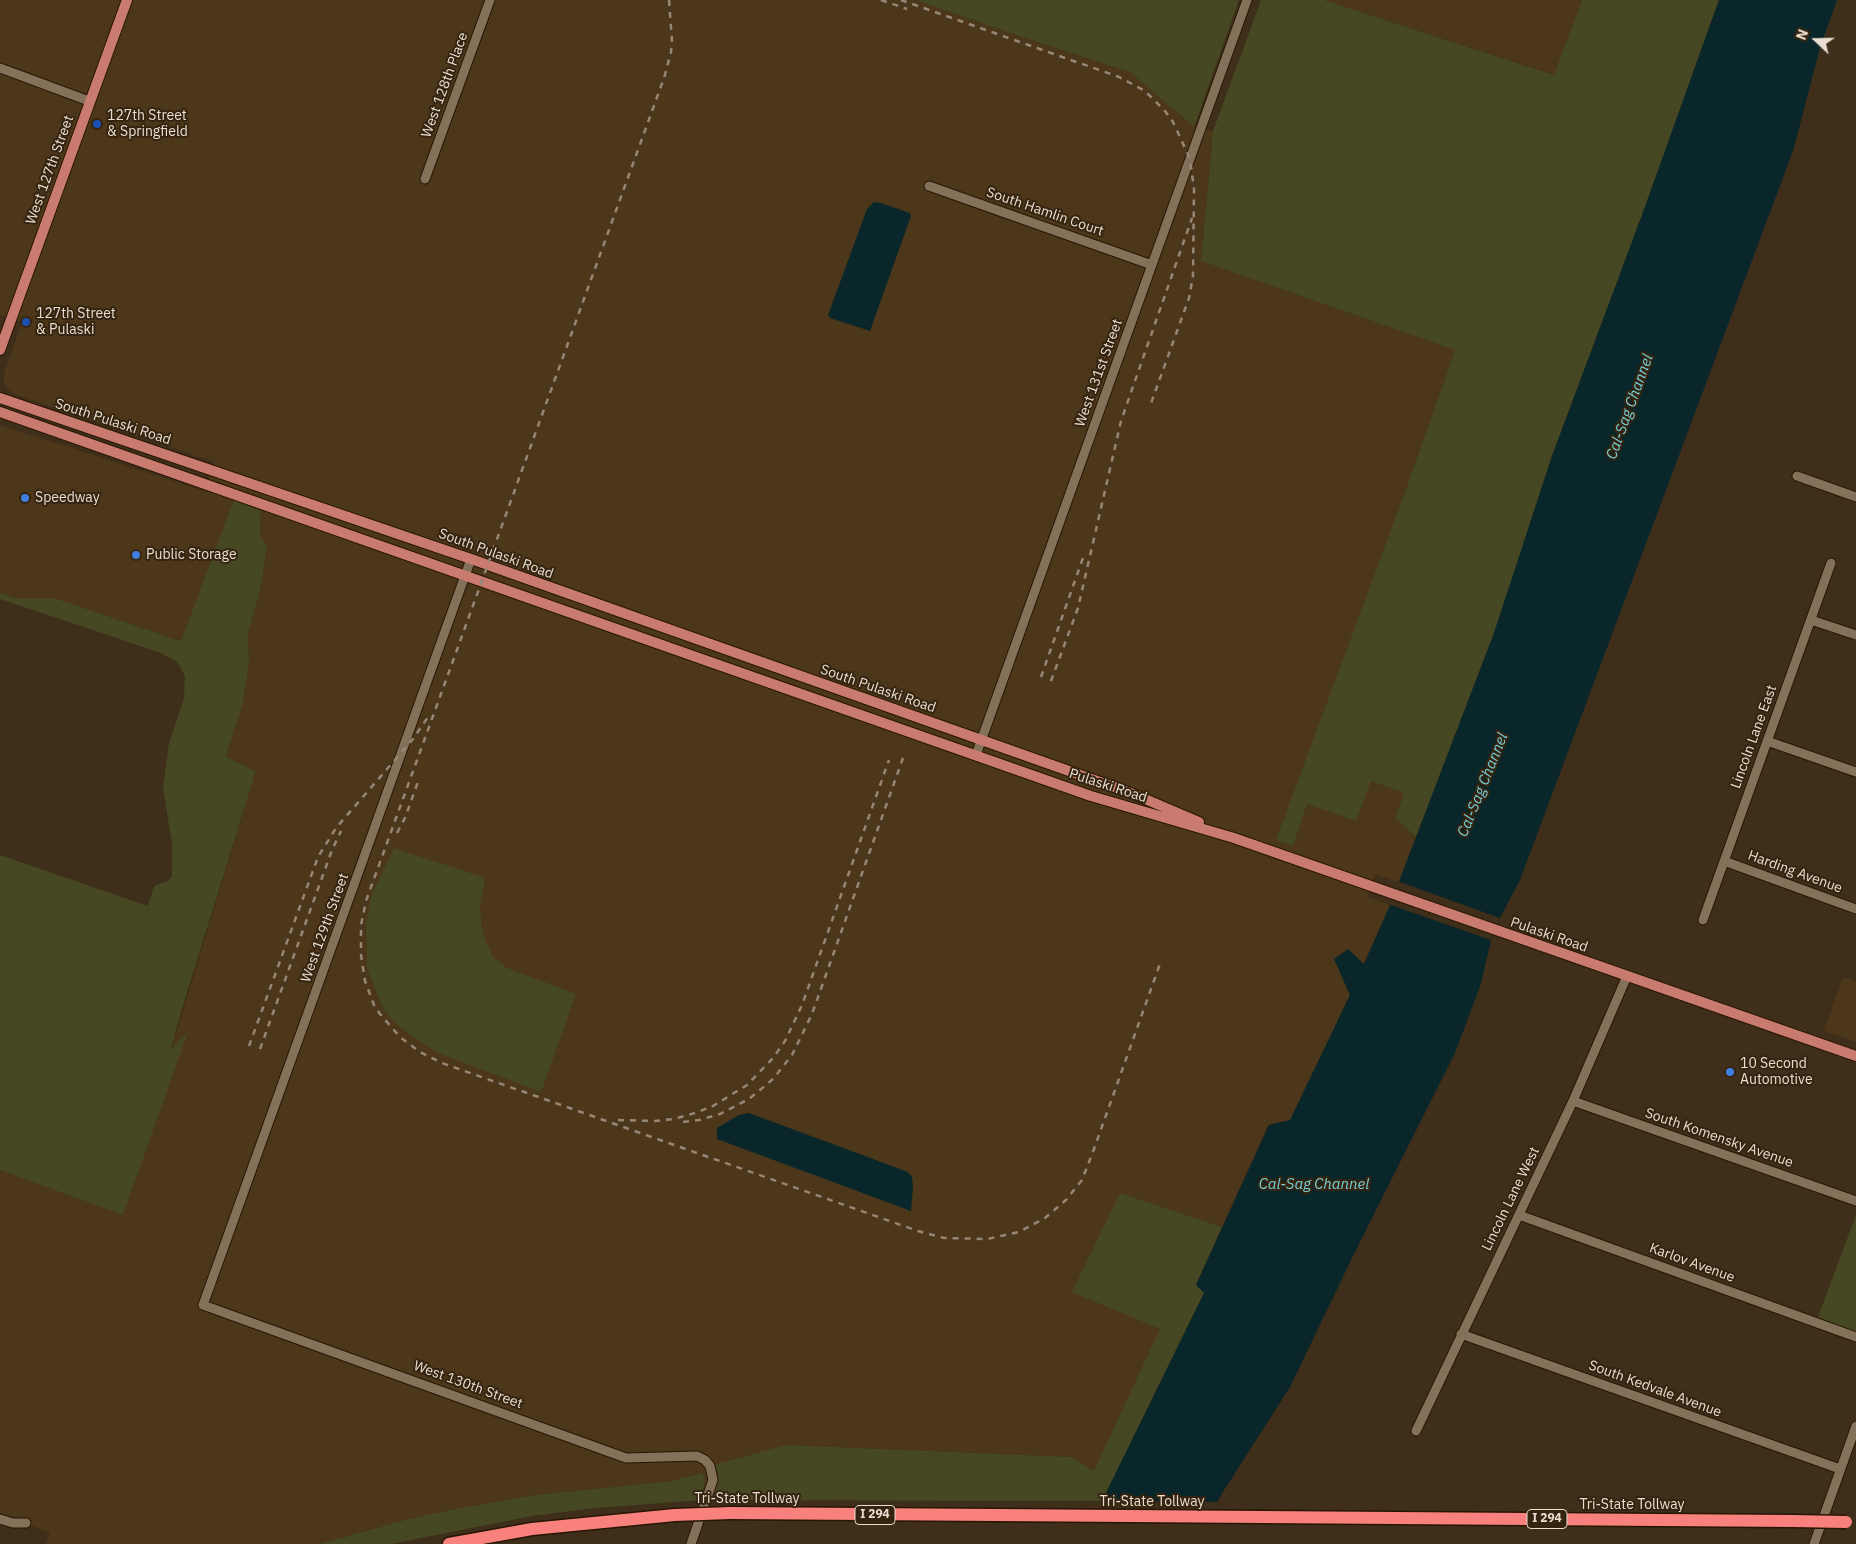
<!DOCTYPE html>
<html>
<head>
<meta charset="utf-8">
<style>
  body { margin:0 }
  #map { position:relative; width:1856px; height:1544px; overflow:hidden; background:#3f2e19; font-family:"IBM Plex Sans",sans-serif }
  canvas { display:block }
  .north { position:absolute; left:1791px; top:15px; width:50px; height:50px; -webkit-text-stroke:4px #35240f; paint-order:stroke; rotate:291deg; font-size:14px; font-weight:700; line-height:20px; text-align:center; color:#e9ded1 }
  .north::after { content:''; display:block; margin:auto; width:18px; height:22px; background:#e9ded1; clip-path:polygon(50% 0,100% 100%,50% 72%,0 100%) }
</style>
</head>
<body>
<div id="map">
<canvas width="1856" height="1544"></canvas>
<div class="north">N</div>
</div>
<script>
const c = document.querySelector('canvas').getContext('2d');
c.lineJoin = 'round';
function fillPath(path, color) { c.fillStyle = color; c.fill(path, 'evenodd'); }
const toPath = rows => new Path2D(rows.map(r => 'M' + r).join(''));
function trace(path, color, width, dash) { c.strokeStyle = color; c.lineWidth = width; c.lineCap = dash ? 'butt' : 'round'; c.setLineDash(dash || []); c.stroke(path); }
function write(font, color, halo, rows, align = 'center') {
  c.font = font + ' "IBM Plex Sans",sans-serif'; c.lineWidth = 4; c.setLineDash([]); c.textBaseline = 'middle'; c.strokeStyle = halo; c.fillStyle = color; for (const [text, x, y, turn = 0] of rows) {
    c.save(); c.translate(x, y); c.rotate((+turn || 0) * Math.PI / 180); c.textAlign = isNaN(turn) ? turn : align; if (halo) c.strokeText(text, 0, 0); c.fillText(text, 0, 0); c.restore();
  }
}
fillPath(toPath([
  [0,0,916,0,1010,33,1130,72,1194,127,1213,131,1201,261,1455,350,1404,495,1293,846,1307,804,1371,781,1404,793,1395,818,1416,837,1399,882,1375,874,1367,897,1390,905,1363,965,1334,959,1350,995,1290,1120,1268,1125,1196,1284,1204,1293,1112,1482,1072,1457,786,1445,713,1480,702,1500,701,1473,672,1481,535,1495,456,1509,412,1518,320,1544,46,1544,50,1533,0,1513,0,1170,123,1215,187,1033,171,1050,256,771,226,757,243,703,249,663,248,633,260,592,267,548,260,534,261,511,234,501,181,641,54,598,15,598,0,593,0,425,214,494,204,490,214,462,14,394,7,388,4,381,4,373,22,322,0,315],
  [1324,0,1582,0,1555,75],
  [1843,977,1856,981,1856,1042,1824,1031]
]), '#4d371b');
fillPath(toPath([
  [916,0,1239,0,1194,127,1130,72,1010,33],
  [1261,0,1324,0,1554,75,1582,0,1719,0,1642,215,1552,456,1494,633,1416,837,1395,818,1404,793,1371,781,1356,821,1307,804,1293,846,1276,840,1404,495,1455,350,1201,261,1213,131],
  [234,500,261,511,260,534,267,548,260,592,248,633,249,663,243,703,226,757,256,771,180,1015,171,1049,188,1032,123,1215,0,1170,0,855,148,906,154,886,168,881,172,876,172,845,163,787,169,743,184,698,185,676,177,662,161,653,0,599,0,593,15,598,54,598,181,641],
  [394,848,485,878,480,905,481,923,485,940,493,957,507,968,576,994,541,1092,441,1054,417,1040,392,1020,381,1004,367,968,366,922,372,894],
  [1120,1193,1222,1227,1196,1284,1204,1293,1102,1501,706,1500,710,1466,786,1445,1072,1457,1094,1471,1160,1329,1072,1292],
  [1856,1215,1856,1332,1818,1317],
  [701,1473,705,1478,702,1500,596,1508,532,1516,391,1544,320,1544,412,1518,456,1509,535,1495,672,1481]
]), '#454822');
fillPath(toPath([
  [1719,0,1837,0,1820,48,1793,151,1520,880,1500,918,1491,940,1481,984,1455,1053,1354,1254,1290,1387,1221,1495,1194,1544,1075,1544,1102,1501,1204,1293,1196,1285,1269,1125,1290,1120,1350,995,1334,959,1348,949,1364,964,1390,905,1494,633,1552,456,1642,215],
  [874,202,881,203,910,213,911,216,870,331,830,318,828,315,867,209],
  [749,1113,908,1172,912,1177,913,1187,911,1211,717,1139,717,1128,739,1115]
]), '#09272a');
fillPath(toPath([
  [1397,881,1500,918,1491,940,1388,904],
  [1099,1501,1220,1502,1196,1544,1072,1544]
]), '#3f2e19');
const minor = toPath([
  [0,68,89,101],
  [425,179,490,0],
  [929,186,1152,265],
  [1797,476,1856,497],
  [471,559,203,1305,626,1458,697,1456,705,1460,710,1466,713,1480,691,1544],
  [1811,620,1856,635],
  [1767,741,1856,772],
  [976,755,1247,0],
  [1724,861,1856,909],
  [1703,920,1831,563],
  [1573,1101,1856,1201],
  [1519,1215,1856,1337],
  [1461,1334,1840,1469],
  [1416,1431,1573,1101,1627,976],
  [0,1519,13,1523,26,1523],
  [1814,1544,1856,1426]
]);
const major = toPath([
  [0,350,127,0],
  [0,398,471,559,1131,793,1199,822],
  [0,412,1091,796,1234,838,1856,1056]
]);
const highway = toPath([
  [730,1513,1793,1521],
  [449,1544,532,1529,675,1515]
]);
trace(minor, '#261602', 11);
trace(major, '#261602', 12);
trace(highway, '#261602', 15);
trace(minor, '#847159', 9);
trace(major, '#ca7b6f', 10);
trace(highway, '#f8817d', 12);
trace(toPath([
  [669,0,672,41,671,52,664,78,366,901,361,925,361,955,365,981,374,1005,380,1014,400,1037,420,1052,442,1063,918,1231,944,1238,987,1239,1019,1232,1045,1218,1066,1200,1082,1180,1094,1149,1161,961],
  [881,0,907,9],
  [901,0,1119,77,1145,91,1165,111,1173,122,1190,159,1194,189,1193,276,1189,298,1150,406],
  [1041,677,1084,555],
  [1051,681,1078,608,1121,421,1192,218],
  [397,833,405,818,419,779],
  [249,1046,318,857,336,828,413,739,428,717],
  [260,1049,332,850,341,831],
  [618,1120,655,1121,674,1119,695,1113,713,1106,747,1085,773,1058,785,1041,802,1005,889,760],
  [683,1122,699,1120,720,1114,749,1099,773,1079,792,1055,812,1014,903,758]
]), '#958777', 2.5, [6, 6]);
const highwayBridge = toPath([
  [675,1515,730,1513],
  [1793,1521,1846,1522]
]);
trace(highwayBridge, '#261602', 15, []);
trace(highwayBridge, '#f8817d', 12);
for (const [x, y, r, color] of [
  [97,124,5,"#1a4fb4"],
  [26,322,5,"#1a4fb4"],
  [25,498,5,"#3f7fe0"],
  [136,555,5,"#3f7fe0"],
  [1730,1072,5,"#3f7fe0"]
]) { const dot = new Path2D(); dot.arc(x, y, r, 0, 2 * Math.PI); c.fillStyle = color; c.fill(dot); trace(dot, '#35240f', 2); }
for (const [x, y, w] of [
  [875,1515,40],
  [1547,1519,40]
]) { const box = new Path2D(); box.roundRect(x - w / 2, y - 9.5, w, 19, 4); c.fillStyle = '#35240f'; c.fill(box); trace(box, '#e9ded1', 1); }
write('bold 12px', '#e9ded1', null, [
  ["I 294",875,1515],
  ["I 294",1547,1519]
]);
write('14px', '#e9ded1', '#35240f', [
  ["West 128th Place",445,85,-70],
  ["West 127th Street",50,170,-70],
  ["South Hamlin Court",1045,212,19],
  ["West 131st Street",1099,373,-70],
  ["South Pulaski Road",113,422,18],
  ["South Pulaski Road",496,554,20],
  ["South Pulaski Road",878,689,19],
  ["Lincoln Lane East",1754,737,-70],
  ["Pulaski Road",1108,786,18],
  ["Harding Avenue",1795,872,20],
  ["West 129th Street",325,928,-70],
  ["Pulaski Road",1549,935,19],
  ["South Komensky Avenue",1719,1138,19],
  ["Lincoln Lane West",1511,1199,-64],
  ["Karlov Avenue",1692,1263,20],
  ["West 130th Street",468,1385,20],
  ["South Kedvale Avenue",1655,1389,20],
  ["Tri-State Tollway",747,1499],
  ["Tri-State Tollway",1152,1502],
  ["Tri-State Tollway",1632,1505]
]);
write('14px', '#e9ded1', '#35240f', [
  ["127th Street",107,116],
  ["& Springfield",107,132],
  ["127th Street",36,314],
  ["& Pulaski",36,330],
  ["Speedway",35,498],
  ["Public Storage",146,555],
  ["10 Second",1740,1064],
  ["Automotive",1740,1080]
], 'left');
write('italic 15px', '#74cfdb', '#35240f', [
  ["Cal-Sag Channel",1630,407,-70],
  ["Cal-Sag Channel",1483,785,-68],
  ["Cal-Sag Channel",1314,1185]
]);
</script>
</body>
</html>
